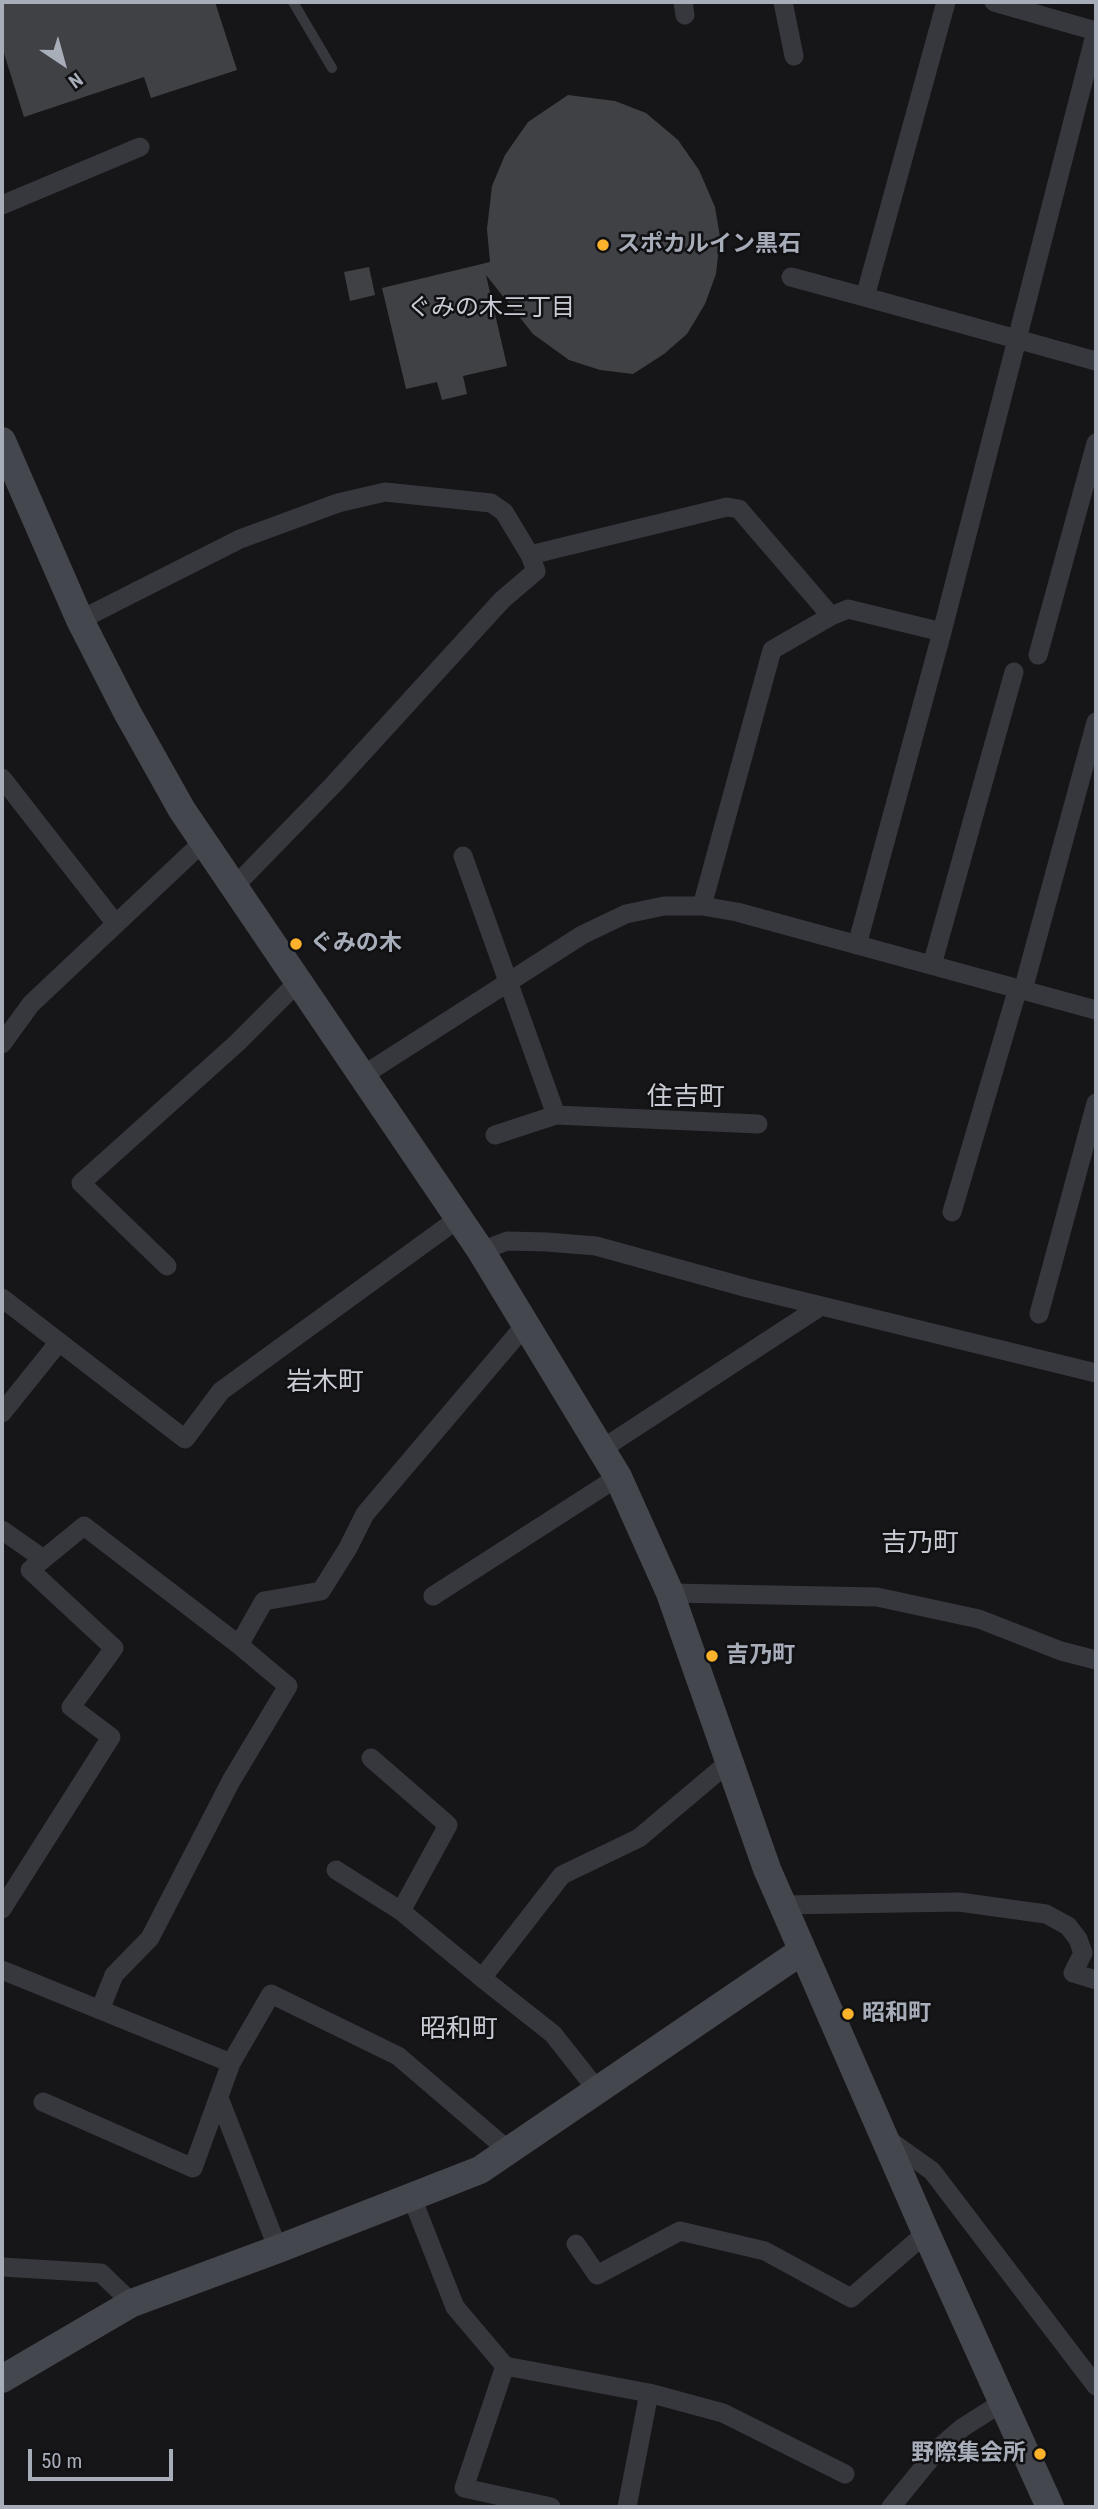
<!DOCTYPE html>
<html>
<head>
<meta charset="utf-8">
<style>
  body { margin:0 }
  #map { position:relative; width:1098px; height:2509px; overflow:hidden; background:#161618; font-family:"Roboto Condensed",sans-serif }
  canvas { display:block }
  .frame { position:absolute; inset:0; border:4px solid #a7adb9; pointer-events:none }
  .north { position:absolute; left:28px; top:28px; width:70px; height:70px; -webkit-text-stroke:5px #111113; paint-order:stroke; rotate:144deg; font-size:19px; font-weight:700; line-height:28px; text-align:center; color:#a7adb9 }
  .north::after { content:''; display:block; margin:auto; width:24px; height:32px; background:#a7adb9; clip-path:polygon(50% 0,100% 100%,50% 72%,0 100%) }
  .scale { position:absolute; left:28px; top:2449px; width:145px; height:32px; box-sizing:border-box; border:4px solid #a7adb9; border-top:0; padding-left:9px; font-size:21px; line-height:24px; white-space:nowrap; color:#a7adb9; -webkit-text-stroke:5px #111113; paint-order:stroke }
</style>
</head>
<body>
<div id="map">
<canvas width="1098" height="2509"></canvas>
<div class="frame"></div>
<div class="north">N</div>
<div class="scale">50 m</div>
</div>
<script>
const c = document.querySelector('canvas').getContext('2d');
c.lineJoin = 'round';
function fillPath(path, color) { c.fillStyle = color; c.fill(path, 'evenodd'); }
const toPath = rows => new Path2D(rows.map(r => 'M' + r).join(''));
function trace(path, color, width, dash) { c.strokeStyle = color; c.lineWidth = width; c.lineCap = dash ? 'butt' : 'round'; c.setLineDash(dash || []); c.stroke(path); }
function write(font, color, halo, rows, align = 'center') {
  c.font = font + ' "Roboto Condensed","Noto Sans JP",sans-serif'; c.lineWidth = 5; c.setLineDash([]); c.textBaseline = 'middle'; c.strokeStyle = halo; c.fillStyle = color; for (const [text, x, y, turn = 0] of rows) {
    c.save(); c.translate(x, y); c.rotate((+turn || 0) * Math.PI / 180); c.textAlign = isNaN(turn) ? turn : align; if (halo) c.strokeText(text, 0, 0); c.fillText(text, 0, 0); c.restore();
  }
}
fillPath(toPath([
  [2,2,215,2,237,70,151,98,144,77,24,117,2,47],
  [568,95,615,101,646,113,678,140,699,170,715,207,720,237,716,274,705,304,687,334,664,354,633,374,600,370,569,360,533,334,486,275,507,366,463,376,467,394,442,400,437,382,406,389,382,288,490,262,487,229,492,186,505,155,528,122],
  [369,267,375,295,350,301,344,272]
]), '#404145');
trace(toPath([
  [293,2,332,68]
]), '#37383e', 10);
trace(toPath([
  [683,2,685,15],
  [783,2,794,56],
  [946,2,865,297,1096,361],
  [994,2,1096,31],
  [2,205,140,147],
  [791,277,865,297],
  [530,555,727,507,739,509,831,616,848,609,942,632],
  [80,620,240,539,338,503,385,492,491,503,504,512,530,555,536,571,502,600,334,784,233,888],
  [1038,655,1096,443],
  [2,778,116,924],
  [463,856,556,1115],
  [702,906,772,650,831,616],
  [857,945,942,632,1096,31],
  [932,965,1014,672],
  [1023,990,1096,722],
  [2,1044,31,1004,203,842],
  [362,1076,582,935,626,914,664,906,702,906,737,912,1096,1010],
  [495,1135,556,1115,758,1124],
  [952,1212,1018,988],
  [481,1251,507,1241,547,1242,596,1246,748,1288,1096,1373],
  [167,1266,81,1183,237,1043,298,982],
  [2,1298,185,1439,221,1391,459,1218],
  [1039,1314,1096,1103],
  [2,1413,59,1342],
  [602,1449,821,1306],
  [2,1530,42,1558],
  [670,1593,877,1597,979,1619,1061,1651,1096,1660],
  [433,1596,618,1477],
  [371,1758,448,1825,401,1911],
  [336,1870,401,1911,482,1978],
  [782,1905,959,1902,1046,1914,1068,1926,1078,1939,1083,1953,1073,1973,1096,1980],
  [2,1909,111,1737,71,1707,114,1648,30,1570,84,1526,239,1645],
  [2,1970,231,2063],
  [100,2010,114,1975,150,1938,231,1781,288,1686,239,1645,264,1601,321,1591,348,1548,365,1514,527,1323],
  [598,2091,553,2034,482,1978,562,1875,639,1838,729,1762],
  [219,2098,278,2249],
  [43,2102,193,2168,231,2063,271,1994,398,2056,509,2151],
  [886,2138,932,2171,1096,2386],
  [412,2198,455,2307,505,2366,649,2393,723,2413,845,2474],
  [576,2244,597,2275,680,2231,765,2251,851,2298,926,2233],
  [2,2267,101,2273,132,2303],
  [505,2366,464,2488,551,2507],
  [627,2507,649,2393],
  [891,2507,940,2447,962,2428,1003,2402]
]), '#37383e', 19);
trace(toPath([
  [2,441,80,620,127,712,182,810,481,1251,618,1477,670,1593,767,1869,926,2233,1050,2507],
  [2,2379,132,2303,278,2249,480,2170,802,1951]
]), '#45474e', 28);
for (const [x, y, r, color] of [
  [603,245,7,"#fcb22b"],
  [296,944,7,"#fcb22b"],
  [712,1656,7,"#fcb22b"],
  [848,2014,7,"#fcb22b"],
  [1040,2454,7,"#fcb22b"]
]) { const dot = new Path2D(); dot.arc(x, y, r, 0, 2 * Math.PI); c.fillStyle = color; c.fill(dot); trace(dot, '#111113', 2.5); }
write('bold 23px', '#a7adb9', '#111113', [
  ["スポカルイン黒石",617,245],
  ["ぐみの木",310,944],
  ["吉乃町",726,1656],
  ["昭和町",862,2014],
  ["野際集会所",1026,2454,"right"]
], 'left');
write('24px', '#c9ccd5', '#111113', [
  ["ぐみの木三丁目",491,309]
]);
write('26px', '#c9ccd5', '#111113', [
  ["住吉町",686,1098],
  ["岩木町",325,1383],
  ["吉乃町",920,1544],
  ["昭和町",459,2030]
]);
</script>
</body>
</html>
